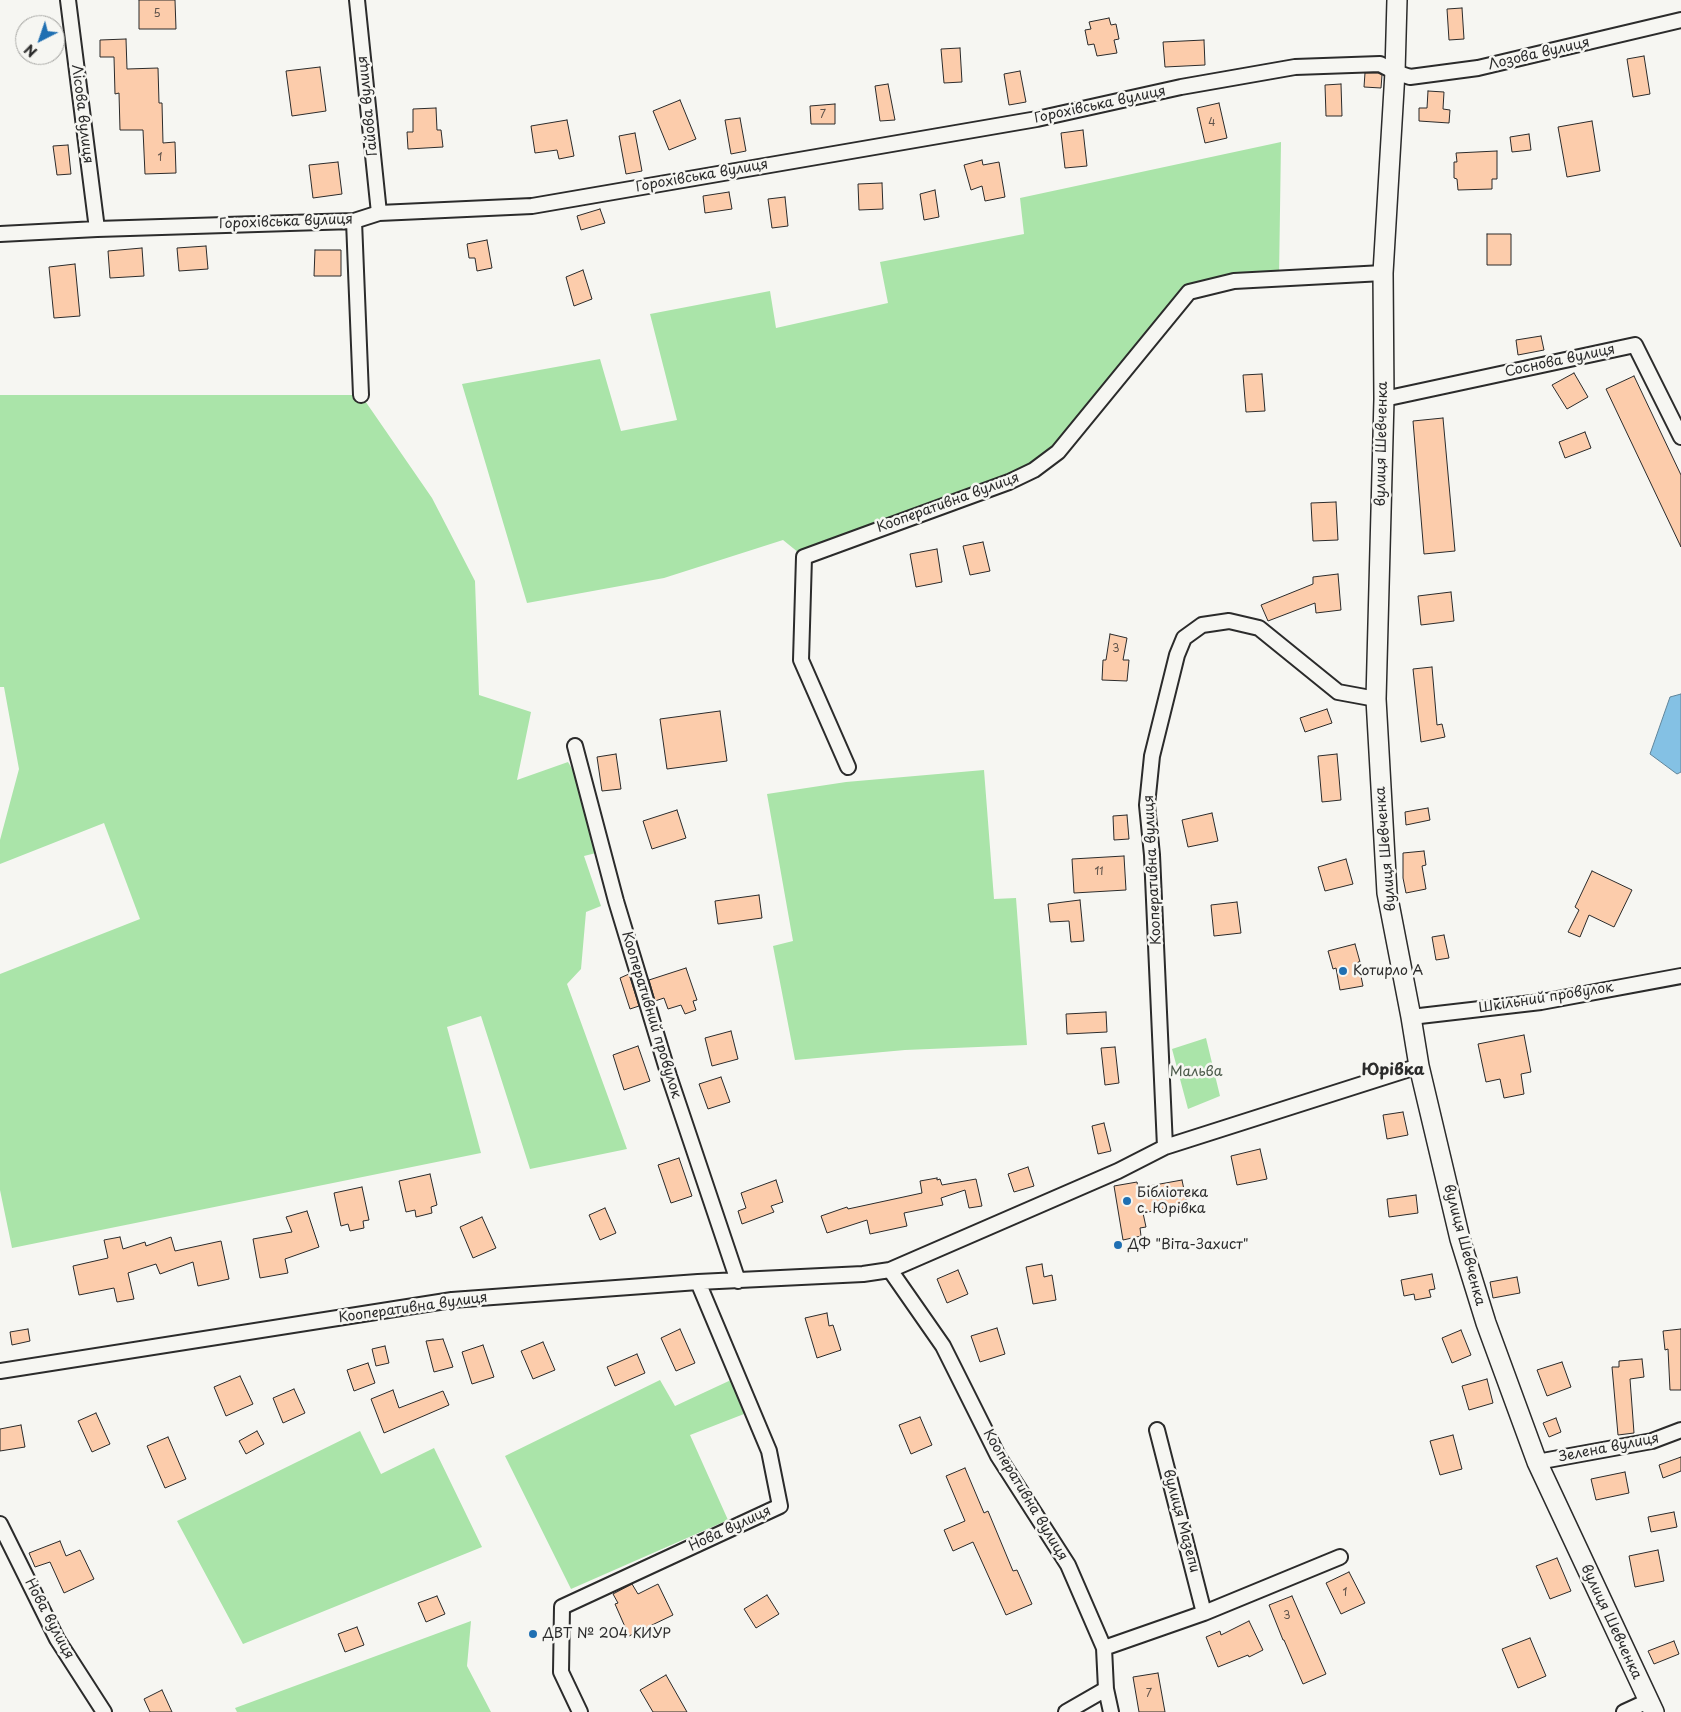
<!DOCTYPE html>
<html>
<head>
<meta charset="utf-8">
<style>
  body { margin:0 }
  #map { position:relative; width:1681px; height:1712px; overflow:hidden; background:#f6f6f2; font-family:"Playpen Sans",sans-serif }
  canvas { display:block }
  .north { position:absolute; left:15px; top:15px; width:50px; height:50px; box-sizing:border-box; background:#f6f6f2; border:1px solid #a5a5a2; border-radius:50%; rotate:221deg; font-size:14px; font-weight:700; line-height:20px; text-align:center; color:#2b2b2b }
  .north::after { content:''; display:block; margin:auto; width:18px; height:22px; background:#1f6fb2; clip-path:polygon(50% 0,100% 100%,50% 72%,0 100%) }
</style>
</head>
<body>
<div id="map">
<canvas width="1681" height="1712"></canvas>
<div class="north">N</div>
</div>
<script>
const c = document.querySelector('canvas').getContext('2d');
c.lineJoin = 'round';
function fillPath(path, color) { c.fillStyle = color; c.fill(path, 'evenodd'); }
const toPath = rows => new Path2D(rows.map(r => 'M' + r).join(''));
function trace(path, color, width, dash) { c.strokeStyle = color; c.lineWidth = width; c.lineCap = dash ? 'butt' : 'round'; c.setLineDash(dash || []); c.stroke(path); }
function write(font, color, halo, rows, align = 'center') {
  c.font = font + ' "Playpen Sans",sans-serif'; c.lineWidth = 5; c.setLineDash([]); c.textBaseline = 'middle'; c.strokeStyle = halo; c.fillStyle = color; for (const [text, x, y, turn = 0] of rows) {
    c.save(); c.translate(x, y); c.rotate((+turn || 0) * Math.PI / 180); c.textAlign = isNaN(turn) ? turn : align; if (halo) c.strokeText(text, 0, 0); c.fillText(text, 0, 0); c.restore();
  }
}
fillPath(toPath([
  [1281,142,1279,278,1189,292,1034,470,804,557,783,540,664,578,527,603,462,384,600,359,621,431,677,420,650,314,770,291,776,328,888,303,880,262,1024,234,1020,198],
  [0,395,361,395,432,498,475,581,479,695,531,712,517,780,568,762,578,779,596,853,584,856,601,906,586,912,581,969,567,984,627,1149,530,1169,481,1016,447,1027,481,1153,12,1248,0,1190,0,974,140,919,104,823,0,864,0,840,19,769,4,687,0,687],
  [984,770,994,899,1016,898,1027,1045,905,1050,795,1060,773,946,793,941,767,794,846,782],
  [1206,1038,1220,1096,1188,1109,1172,1049],
  [660,1380,675,1406,731,1380,744,1414,690,1435,728,1520,571,1589,505,1456],
  [360,1431,381,1474,434,1448,482,1547,243,1644,177,1521],
  [471,1621,467,1666,491,1712,237,1712,235,1708]
]), '#aae4a9');
const water = toPath([
  [1681,694,1681,772,1677,774,1650,754,1670,697,1681,694]
]);
fillPath(water, '#84c1e4');
trace(water, '#60859a', 1);
const building = toPath([
  [139,0,175,0,176,29,139,29,139,0],
  [1462,8,1464,39,1449,40,1447,9,1462,8],
  [1109,18,1111,25,1116,24,1119,39,1114,40,1117,53,1097,56,1094,44,1088,45,1085,30,1091,29,1089,22,1109,18],
  [126,39,127,69,158,68,159,103,162,103,163,143,175,142,176,173,145,174,143,130,120,130,119,93,115,94,114,57,100,57,100,40,126,39],
  [1204,40,1205,65,1165,67,1163,42,1204,40],
  [960,48,962,82,944,83,941,49,960,48],
  [1644,56,1650,94,1633,97,1627,59,1644,56],
  [320,67,326,111,292,116,286,71,320,67],
  [1020,71,1026,102,1009,105,1004,74,1020,71],
  [1365,73,1378,73,1382,75,1381,88,1364,87,1365,73],
  [888,84,895,120,880,121,875,86,888,84],
  [1341,84,1342,116,1326,116,1325,85,1341,84],
  [1428,91,1444,92,1443,109,1450,110,1449,123,1419,121,1419,108,1427,108,1428,91],
  [680,100,696,139,669,150,653,111,680,100],
  [1219,103,1227,138,1205,143,1197,108,1219,103],
  [835,104,835,124,811,124,810,106,835,104],
  [436,108,437,130,441,130,443,147,408,149,407,132,413,132,413,109,436,108],
  [740,118,746,151,731,154,725,120,740,118],
  [567,120,574,156,559,159,557,150,535,153,531,126,567,120],
  [1592,121,1600,171,1567,177,1558,127,1592,121],
  [1083,130,1087,166,1065,168,1061,133,1083,130],
  [635,133,642,171,626,174,619,136,635,133],
  [1529,134,1531,150,1512,152,1510,137,1529,134],
  [68,145,71,174,57,175,53,146,68,145],
  [1497,151,1497,179,1492,179,1492,189,1458,190,1457,179,1454,178,1454,162,1457,162,1456,153,1497,151],
  [982,160,983,165,999,162,1005,197,985,201,982,186,971,190,964,165,982,160],
  [338,162,342,194,313,198,309,165,338,162],
  [882,183,883,209,859,210,858,184,882,183],
  [935,190,939,217,924,220,920,194,935,190],
  [729,192,732,209,705,213,703,196,729,192],
  [785,197,788,226,772,228,768,199,785,197],
  [600,209,605,223,581,230,577,216,600,209],
  [1487,234,1511,234,1511,265,1487,265,1487,234],
  [487,240,492,268,477,271,475,258,469,258,467,244,487,240],
  [206,246,208,269,179,271,177,248,206,246],
  [142,248,144,276,110,278,108,251,142,248],
  [315,250,341,250,341,276,314,276,315,250],
  [75,264,80,316,54,318,49,267,75,264],
  [583,270,592,299,574,306,566,277,583,270],
  [1541,336,1544,350,1518,355,1516,340,1541,336],
  [1574,373,1588,397,1567,409,1552,385,1574,373],
  [1262,374,1265,411,1246,412,1243,375,1262,374],
  [1634,376,1681,475,1681,547,1606,389,1634,376],
  [1443,418,1455,551,1424,554,1413,421,1443,418],
  [1585,432,1591,448,1565,458,1559,442,1585,432],
  [1336,502,1338,540,1313,541,1311,503,1336,502],
  [983,542,990,571,970,575,963,546,983,542],
  [937,549,942,582,916,587,910,554,937,549],
  [1338,574,1341,610,1316,613,1315,603,1268,621,1261,605,1313,584,1313,577,1338,574],
  [1451,592,1454,621,1421,625,1418,596,1451,592],
  [1110,634,1127,638,1123,660,1129,660,1127,681,1102,680,1103,660,1106,660,1110,634],
  [1432,667,1437,725,1442,724,1445,737,1421,742,1413,669,1432,667],
  [1327,709,1332,723,1305,732,1300,718,1327,709],
  [720,711,727,761,667,769,660,719,720,711],
  [616,754,621,789,602,791,597,757,616,754],
  [1337,754,1341,800,1322,802,1318,756,1337,754],
  [1428,808,1430,820,1406,825,1405,812,1428,808],
  [677,810,686,838,652,849,643,821,677,810],
  [1212,813,1218,841,1188,847,1182,820,1212,813],
  [1127,815,1129,839,1114,840,1113,816,1127,815],
  [1424,851,1426,865,1422,866,1426,889,1406,893,1403,878,1403,853,1424,851],
  [1124,856,1126,890,1074,893,1072,859,1124,856],
  [1346,859,1353,884,1325,891,1318,867,1346,859],
  [1592,871,1632,890,1614,927,1589,915,1580,937,1568,932,1579,910,1575,907,1592,871],
  [759,895,762,918,718,924,715,901,759,895],
  [1080,900,1084,941,1071,942,1069,921,1050,922,1048,904,1080,900],
  [1237,902,1241,933,1214,936,1211,905,1237,902],
  [1444,935,1449,958,1436,960,1432,937,1444,935],
  [1355,944,1360,962,1358,962,1363,986,1340,990,1336,968,1333,969,1328,951,1355,944],
  [686,968,697,1000,693,1001,696,1010,685,1014,681,1005,668,1009,664,998,655,1001,649,980,686,968],
  [629,974,639,1006,630,1009,620,978,629,974],
  [1106,1012,1107,1032,1067,1034,1066,1014,1106,1012],
  [731,1031,738,1059,712,1066,705,1038,731,1031],
  [1524,1035,1531,1072,1521,1074,1524,1094,1504,1098,1500,1079,1486,1082,1478,1044,1524,1035],
  [638,1046,650,1081,624,1090,613,1055,638,1046],
  [1115,1047,1119,1083,1105,1085,1101,1048,1115,1047],
  [721,1077,730,1102,708,1109,699,1084,721,1077],
  [1403,1112,1408,1135,1387,1139,1383,1115,1403,1112],
  [1104,1123,1111,1151,1098,1154,1092,1126,1104,1123],
  [1260,1149,1267,1179,1237,1185,1231,1156,1260,1149],
  [679,1158,692,1196,671,1203,658,1165,679,1158],
  [1028,1167,1034,1186,1014,1192,1008,1174,1028,1167],
  [430,1174,437,1205,431,1207,432,1213,416,1217,415,1210,406,1212,399,1181,430,1174],
  [937,1178,937,1180,940,1179,942,1185,976,1179,982,1206,969,1208,965,1190,941,1198,943,1205,904,1213,907,1226,870,1234,867,1220,827,1233,821,1216,847,1207,848,1209,922,1193,920,1181,937,1178],
  [776,1180,783,1202,771,1206,774,1212,742,1224,738,1211,746,1208,741,1193,776,1180],
  [1182,1180,1187,1204,1143,1213,1146,1227,1140,1228,1141,1236,1123,1240,1114,1186,1137,1182,1138,1188,1182,1180],
  [362,1187,369,1220,363,1221,364,1228,350,1231,348,1224,341,1226,334,1193,362,1187],
  [1416,1195,1418,1213,1389,1217,1387,1199,1416,1195],
  [605,1208,616,1233,600,1240,589,1215,605,1208],
  [307,1211,319,1247,285,1259,288,1273,260,1278,253,1239,292,1232,286,1217,307,1211],
  [482,1217,496,1248,473,1258,460,1227,482,1217],
  [120,1237,123,1249,145,1242,146,1246,171,1237,175,1251,221,1241,229,1279,198,1286,193,1262,160,1274,156,1264,128,1273,134,1299,117,1302,114,1288,79,1295,73,1266,108,1258,104,1240,120,1237],
  [1042,1264,1044,1277,1052,1275,1056,1300,1033,1304,1026,1267,1042,1264],
  [958,1270,968,1294,947,1303,937,1279,958,1270],
  [1432,1274,1435,1289,1429,1290,1431,1297,1415,1300,1414,1294,1404,1296,1401,1280,1432,1274],
  [1517,1277,1520,1293,1493,1298,1490,1282,1517,1277],
  [827,1313,829,1326,833,1325,841,1350,817,1358,805,1318,827,1313],
  [997,1328,1005,1354,980,1362,971,1336,997,1328],
  [28,1329,30,1341,12,1345,10,1332,28,1329],
  [680,1329,695,1363,676,1371,661,1338,680,1329],
  [1681,1329,1681,1390,1670,1390,1668,1349,1665,1350,1663,1331,1681,1329],
  [1461,1330,1471,1355,1452,1363,1442,1338,1461,1330],
  [443,1339,453,1367,434,1372,426,1341,443,1339],
  [543,1342,555,1370,533,1379,521,1351,543,1342],
  [483,1345,494,1377,472,1384,462,1352,483,1345],
  [385,1346,389,1363,376,1366,372,1349,385,1346],
  [637,1354,645,1373,615,1386,607,1367,637,1354],
  [1642,1359,1644,1377,1630,1379,1634,1433,1618,1435,1612,1367,1619,1367,1619,1361,1642,1359],
  [1562,1362,1571,1387,1547,1396,1537,1370,1562,1362],
  [368,1363,375,1383,354,1391,347,1370,368,1363],
  [240,1376,253,1404,226,1416,214,1387,240,1376],
  [1487,1379,1493,1403,1469,1410,1462,1386,1487,1379],
  [294,1389,305,1413,283,1423,273,1398,294,1389],
  [393,1390,399,1408,443,1391,449,1405,384,1433,371,1399,393,1390],
  [96,1413,110,1444,92,1452,78,1421,96,1413],
  [920,1417,932,1445,911,1454,899,1425,920,1417],
  [1556,1418,1561,1432,1549,1437,1543,1423,1556,1418],
  [21,1425,25,1447,0,1451,0,1429,21,1425],
  [257,1431,264,1444,246,1454,239,1441,257,1431],
  [1453,1435,1462,1469,1440,1475,1430,1441,1453,1435],
  [168,1437,186,1479,165,1488,147,1446,168,1437],
  [1681,1457,1681,1471,1663,1478,1659,1465,1681,1457],
  [965,1468,984,1513,988,1511,1013,1571,1017,1570,1032,1604,1006,1615,973,1542,953,1551,944,1530,965,1521,946,1476,965,1468],
  [1625,1472,1629,1493,1596,1500,1591,1479,1625,1472],
  [1674,1512,1677,1527,1651,1532,1648,1517,1674,1512],
  [60,1541,66,1556,80,1550,94,1579,64,1593,50,1562,35,1567,29,1553,60,1541],
  [1658,1550,1664,1581,1635,1587,1629,1556,1658,1550],
  [1557,1558,1571,1591,1550,1599,1536,1566,1557,1558],
  [1349,1572,1365,1603,1341,1614,1326,1583,1349,1572],
  [632,1584,638,1594,658,1584,673,1615,629,1636,615,1604,618,1603,613,1594,632,1584],
  [767,1595,779,1614,756,1628,744,1609,767,1595],
  [437,1596,445,1614,426,1622,418,1603,437,1596],
  [1292,1596,1326,1674,1303,1684,1284,1640,1283,1640,1269,1605,1292,1596],
  [1249,1621,1263,1650,1249,1657,1248,1655,1218,1667,1206,1637,1220,1631,1221,1635,1249,1621],
  [357,1627,364,1645,345,1652,338,1634,357,1627],
  [1530,1638,1546,1676,1518,1688,1502,1649,1530,1638],
  [1674,1641,1679,1654,1654,1664,1648,1651,1674,1641],
  [1158,1673,1165,1712,1139,1712,1133,1677,1158,1673],
  [666,1675,687,1712,653,1712,640,1690,666,1675],
  [162,1690,172,1712,150,1712,144,1699,162,1690]
]);
fillPath(building, '#fcccab');
trace(building, '#2b2b2b', 1);
const street = toPath([
  [68,0,97,229],
  [357,0,379,213],
  [354,221,361,395],
  [0,234,97,229,354,221,379,213,532,206,1037,119,1181,87,1295,67,1380,64,1395,72,1410,77,1478,68,1681,20],
  [1384,399,1635,345,1681,437],
  [575,746,616,901,669,1076,738,1281],
  [848,767,801,660,804,557,1009,482,1034,470,1058,452,1189,292,1234,281,1383,273],
  [1411,1017,1541,1002,1681,976],
  [1165,1147,1152,855,1147,805,1152,756,1177,655,1184,638,1202,625,1229,621,1259,628,1338,692,1376,699],
  [890,1270,943,1346,998,1456,1068,1565,1104,1648],
  [0,1371,452,1300,698,1282,863,1274,890,1270,1118,1171,1165,1147,1419,1066],
  [1157,1430,1204,1613],
  [1537,1462,1652,1441,1681,1430],
  [0,1524,57,1639,104,1712],
  [580,1712,561,1672,562,1607,780,1506,769,1451,698,1282],
  [1066,1712,1106,1689],
  [1111,1712,1106,1689,1104,1648,1204,1613,1340,1557],
  [1624,1712,1648,1701]
]);
const secondary = toPath([
  [1397,0,1395,72,1383,273,1384,399,1376,699,1387,893,1411,1017,1419,1066,1460,1239,1486,1323,1537,1462,1654,1712]
]);
trace(street, '#2b2b2b', 18);
trace(secondary, '#2b2b2b', 22);
trace(street, '#f6f6f2', 14);
trace(secondary, '#f6f6f2', 19);
for (const [x, y, r, color] of [
  [1343,971,5,"#1f6fb2"],
  [1127,1201,5,"#1f6fb2"],
  [1118,1245,5,"#1f6fb2"],
  [533,1634,5,"#1f6fb2"]
]) { const dot = new Path2D(); dot.arc(x, y, r, 0, 2 * Math.PI); c.fillStyle = color; c.fill(dot); trace(dot, '#f6f6f2', 2); }
write('11px', '#5f534b', null, [
  ["5",157,14],
  ["7",823,115],
  ["4",1212,123],
  ["1",160,158],
  ["3",1116,649],
  ["11",1099,872],
  ["1",1345,1593],
  ["3",1287,1616],
  ["7",1149,1694]
]);
write('14px', '#2b2b2b', '#f6f6f2', [
  ["Лозова вулиця",1539,54,-13],
  ["Горохівська вулиця",1100,105,-12],
  ["Гайова вулиця",368,106,-96],
  ["Лісова вулиця",82,114,83],
  ["Горохівська вулиця",702,176,-10],
  ["Горохівська вулиця",286,222,-2],
  ["Соснова вулиця",1560,361,-12],
  ["вулиця Шевченка",1382,444,-89],
  ["Кооперативна вулиця",948,503,-20],
  ["вулиця Шевченка",1386,849,-95],
  ["Кооперативна вулиця",1153,870,-93],
  ["Шкільний провулок",1546,998,-9],
  ["Кооперативний провулок",651,1015,73],
  ["вулиця Шевченка",1464,1245,75],
  ["Кооперативна вулиця",413,1308,-8],
  ["Зелена вулиця",1609,1448,-11],
  ["Кооперативна вулиця",1025,1495,59],
  ["вулиця Мазепи",1181,1521,75],
  ["Нова вулиця",730,1529,-25],
  ["Нова вулиця",49,1619,62],
  ["вулиця Шевченка",1611,1622,65]
]);
write('14px', '#2b2b2b', '#f6f6f2', [
  ["Котирло А",1353,971],
  ["Бібліотека",1137,1193],
  ["с. Юрівка",1137,1209],
  ["ДФ \"Віта-Захист\"",1128,1245],
  ["ДВТ № 204 КИУР",543,1634]
], 'left');
write('14px', '#4b594a', '#f6f6f2', [
  ["Мальва",1196,1072]
]);
write('bold 16px', '#2b2b2b', '#f6f6f2', [
  ["Юрівка",1393,1071]
]);
</script>
</body>
</html>
